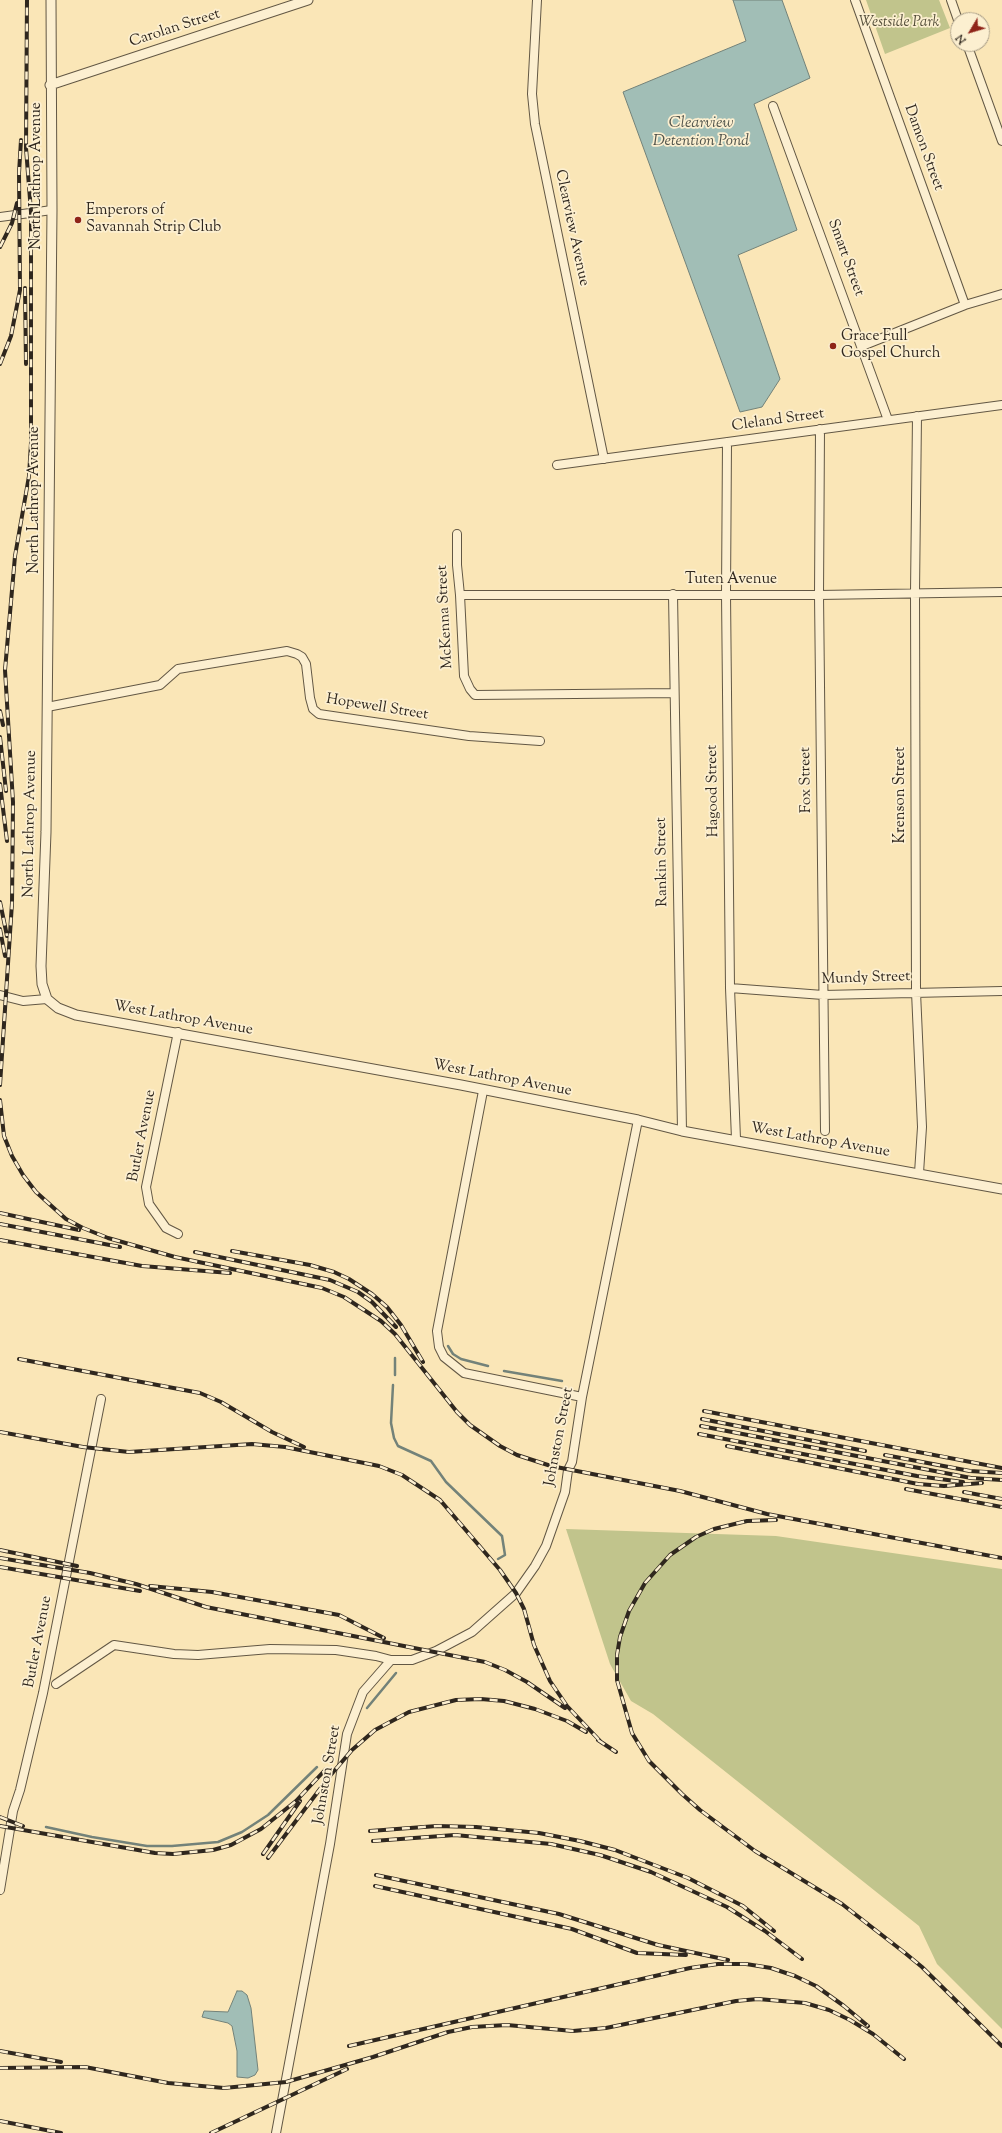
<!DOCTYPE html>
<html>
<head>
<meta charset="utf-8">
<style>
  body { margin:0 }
  #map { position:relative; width:1002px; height:2133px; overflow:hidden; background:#fae6b7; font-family:"Sorts Mill Goudy",serif }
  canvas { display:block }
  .north { position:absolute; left:950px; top:12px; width:40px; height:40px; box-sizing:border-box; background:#fcefd0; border:1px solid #aa9f89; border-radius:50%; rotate:232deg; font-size:11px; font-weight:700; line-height:16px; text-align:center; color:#2f271e }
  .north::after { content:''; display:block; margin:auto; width:14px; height:18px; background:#8f2418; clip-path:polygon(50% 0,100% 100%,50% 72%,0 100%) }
</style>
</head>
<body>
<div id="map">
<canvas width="1002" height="2133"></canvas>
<div class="north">N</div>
</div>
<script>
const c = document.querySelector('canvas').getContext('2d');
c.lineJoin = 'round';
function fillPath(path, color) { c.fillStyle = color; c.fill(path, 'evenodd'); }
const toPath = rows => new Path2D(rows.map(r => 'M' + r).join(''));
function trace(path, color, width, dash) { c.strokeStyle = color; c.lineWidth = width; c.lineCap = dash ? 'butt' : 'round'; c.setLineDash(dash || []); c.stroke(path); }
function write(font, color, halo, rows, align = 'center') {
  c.font = font + ' "Sorts Mill Goudy",serif'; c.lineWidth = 3.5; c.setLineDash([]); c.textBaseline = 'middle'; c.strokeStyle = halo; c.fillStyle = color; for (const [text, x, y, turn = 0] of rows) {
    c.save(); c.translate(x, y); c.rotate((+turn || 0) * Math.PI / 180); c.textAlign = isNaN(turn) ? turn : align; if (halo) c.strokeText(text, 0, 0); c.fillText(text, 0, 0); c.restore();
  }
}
fillPath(toPath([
  [866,0,939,0,950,28,885,54],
  [566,1529,776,1536,1002,1569,1002,2029,937,1964,919,1926,653,1714,631,1701,610,1664]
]), '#c1c48c');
const water = toPath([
  [733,0,782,0,810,78,754,104,797,230,738,255,780,379,762,407,740,412,623,92,746,41,733,0],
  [237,1991,242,1991,247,1995,251,2008,258,2070,255,2075,248,2078,237,2077,237,2051,232,2026,228,2023,202,2017,204,2011,228,2012,237,1991]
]);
fillPath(water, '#a1beb6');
trace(water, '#738279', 1);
trace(toPath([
  [448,1346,453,1354,461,1359,488,1366],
  [395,1358,395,1375],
  [504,1371,562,1381],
  [393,1385,391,1423,394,1438,398,1446,431,1461,446,1482,502,1536,505,1555,498,1559],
  [367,1708,396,1673],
  [46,1827,92,1837,147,1846,172,1846,218,1842,242,1832,268,1815,317,1767]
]), '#738279', 2.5);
const minor = toPath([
  [537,0,532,94,535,124,604,459],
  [855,0,965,305],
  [951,0,958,20],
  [967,44,1002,141],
  [773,106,888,420],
  [0,217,52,210],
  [862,346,965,305,1002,294],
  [917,416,915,592,916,992,922,1127,919,1173],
  [820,429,819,595,825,1131],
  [727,442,726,594,730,988,736,1139],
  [557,465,1002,405],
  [457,534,457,565,460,595,464,676,470,689,475,695,674,693],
  [673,594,682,1131],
  [460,595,819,595,1002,592],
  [47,707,160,685,178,669,287,651,297,654,302,657,306,664,310,698,313,709,319,714,469,736,540,741],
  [730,988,823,995,1002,991],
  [0,995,23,1001,47,999],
  [483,1091,437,1331,439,1347,444,1357,464,1373,582,1397],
  [178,1234,166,1228,149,1204,146,1187,178,1032],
  [56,1684,114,1645,174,1654,198,1655,270,1649,336,1650,376,1656,391,1660],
  [0,1890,13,1811,20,1790,43,1693,101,1399],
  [276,2133,330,1844,347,1734,363,1692,391,1660,412,1660,436,1651,472,1632,516,1593,535,1566,546,1546,565,1492,568,1470,572,1462,582,1397,638,1120]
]);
const tertiary = toPath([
  [51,0,52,210,46,832,41,966,42,984,47,999,58,1008,76,1015,461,1085,638,1120,682,1131,1002,1189],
  [50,85,308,0]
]);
trace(minor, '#625744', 10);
trace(tertiary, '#625744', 11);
trace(minor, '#fcefd0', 8);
trace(tertiary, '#fcefd0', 9);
const rail = toPath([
  [0,247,12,223,17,203],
  [25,288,26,364],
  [0,364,11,336,20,290,19,173,21,140],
  [0,711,3,725],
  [0,737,6,791],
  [0,784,7,841],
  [0,902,7,936],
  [0,929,5,956],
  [0,1085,12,903,13,802,5,670,15,556,29,476,31,443,31,212,26,148,27,0],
  [0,1100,4,1136,12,1156,23,1175,36,1192,66,1219,83,1228,108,1238,175,1257,322,1288,344,1297,381,1321,395,1334,457,1412,470,1425,500,1446,517,1455,551,1466,680,1491,767,1514,1002,1558],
  [0,1213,79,1230],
  [0,1224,120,1247],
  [0,1240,142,1266,230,1273],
  [232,1251,310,1265,334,1272,349,1279,372,1294,387,1307,401,1325,423,1362],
  [195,1252,330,1280,358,1292,372,1302,396,1327],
  [19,1359,200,1393,221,1402,272,1432,304,1447],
  [704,1411,1002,1468],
  [702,1419,865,1451],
  [701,1426,971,1478,1002,1480],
  [0,1432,83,1447,129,1452,252,1444,285,1447,379,1466,402,1475,440,1500,500,1570,516,1593,524,1609,534,1645,550,1681,567,1706,602,1743],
  [699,1434,917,1476,963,1482],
  [727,1446,918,1484,944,1486,982,1483],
  [885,1455,970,1471,1002,1473],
  [906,1489,1002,1507],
  [964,1492,1002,1499],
  [776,1520,747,1521,714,1529,696,1537,670,1555,645,1583,629,1611,620,1637,617,1655,617,1680,632,1733,649,1761,682,1794,700,1810,755,1851,842,1904,905,1953,922,1967,1002,2046],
  [0,1550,77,1566],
  [0,1558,90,1573,136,1584,206,1607,485,1662,505,1670,527,1682,565,1708],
  [0,1567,140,1591],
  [150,1586,212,1592,339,1615,384,1638],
  [598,1740,616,1752],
  [0,1817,23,1826],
  [0,1826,155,1853,173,1854,213,1850,231,1845,261,1829,296,1801,326,1769],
  [370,1831,437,1826,476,1827,539,1833,580,1841,615,1850,688,1878,743,1906,774,1931],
  [373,1841,455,1835,551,1844,600,1855,651,1872,727,1907,765,1931,802,1959],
  [263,1854,300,1801],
  [268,1858,329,1777,352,1750,375,1730,409,1712,456,1700,481,1699,504,1701,535,1709,567,1721,586,1732],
  [376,1875,559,1914,658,1945,728,1960],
  [375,1886,572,1929,637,1953,686,1955],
  [349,2046,690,1968,718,1964,746,1964,771,1968,795,1976,816,1986,844,2006,868,2026],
  [0,2051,61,2062],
  [0,2068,85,2067,168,2083,224,2088,286,2082,373,2057,448,2032,472,2027,507,2025,573,2031,606,2028,736,2001,758,1999,805,2003,829,2010,850,2020,873,2034,904,2059],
  [0,2121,61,2133],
  [211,2133,347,2069]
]);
trace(rail, '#2f271e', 4);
trace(rail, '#fcefd0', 2.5, [8]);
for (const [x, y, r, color] of [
  [78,220,4,"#8f2418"],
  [833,346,4,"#8f2418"]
]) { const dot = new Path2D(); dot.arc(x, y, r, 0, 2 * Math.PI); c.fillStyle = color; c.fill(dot); trace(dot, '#fcefd0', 1.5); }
write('italic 15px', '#544e3a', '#fcefd0', [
  ["Westside Park",899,23]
]);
write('15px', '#2f271e', '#fcefd0', [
  ["Carolan Street",175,29,-18],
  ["Damon Street",923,148,70],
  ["North Lathrop Avenue",37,176,-90],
  ["Clearview Avenue",571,228,78],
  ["Smart Street",845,258,70],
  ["Cleland Street",778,421,-8],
  ["North Lathrop Avenue",35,500,-90],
  ["Tuten Avenue",731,580],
  ["McKenna Street",446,617,-93],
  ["Hopewell Street",377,708,9],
  ["Fox Street",807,780,-91],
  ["Hagood Street",714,791,-91],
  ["Krenson Street",901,795,-90],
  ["North Lathrop Avenue",31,824,-89],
  ["Rankin Street",663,862,-91],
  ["Mundy Street",866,979,-2],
  ["West Lathrop Avenue",183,1019,10],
  ["West Lathrop Avenue",502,1079,11],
  ["Butler Avenue",143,1136,-79],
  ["West Lathrop Avenue",820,1141,10],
  ["Johnston Street",560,1437,-79],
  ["Butler Avenue",39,1642,-79],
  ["Johnston Street",328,1775,-80]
]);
write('15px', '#2f271e', '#fcefd0', [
  ["Emperors of",86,211],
  ["Savannah Strip Club",86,228],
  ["Grace Full",841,337],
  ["Gospel Church",841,354]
], 'left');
write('italic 16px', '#51544c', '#fcefd0', [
  ["Clearview",701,124],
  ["Detention Pond",701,142]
]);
</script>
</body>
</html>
